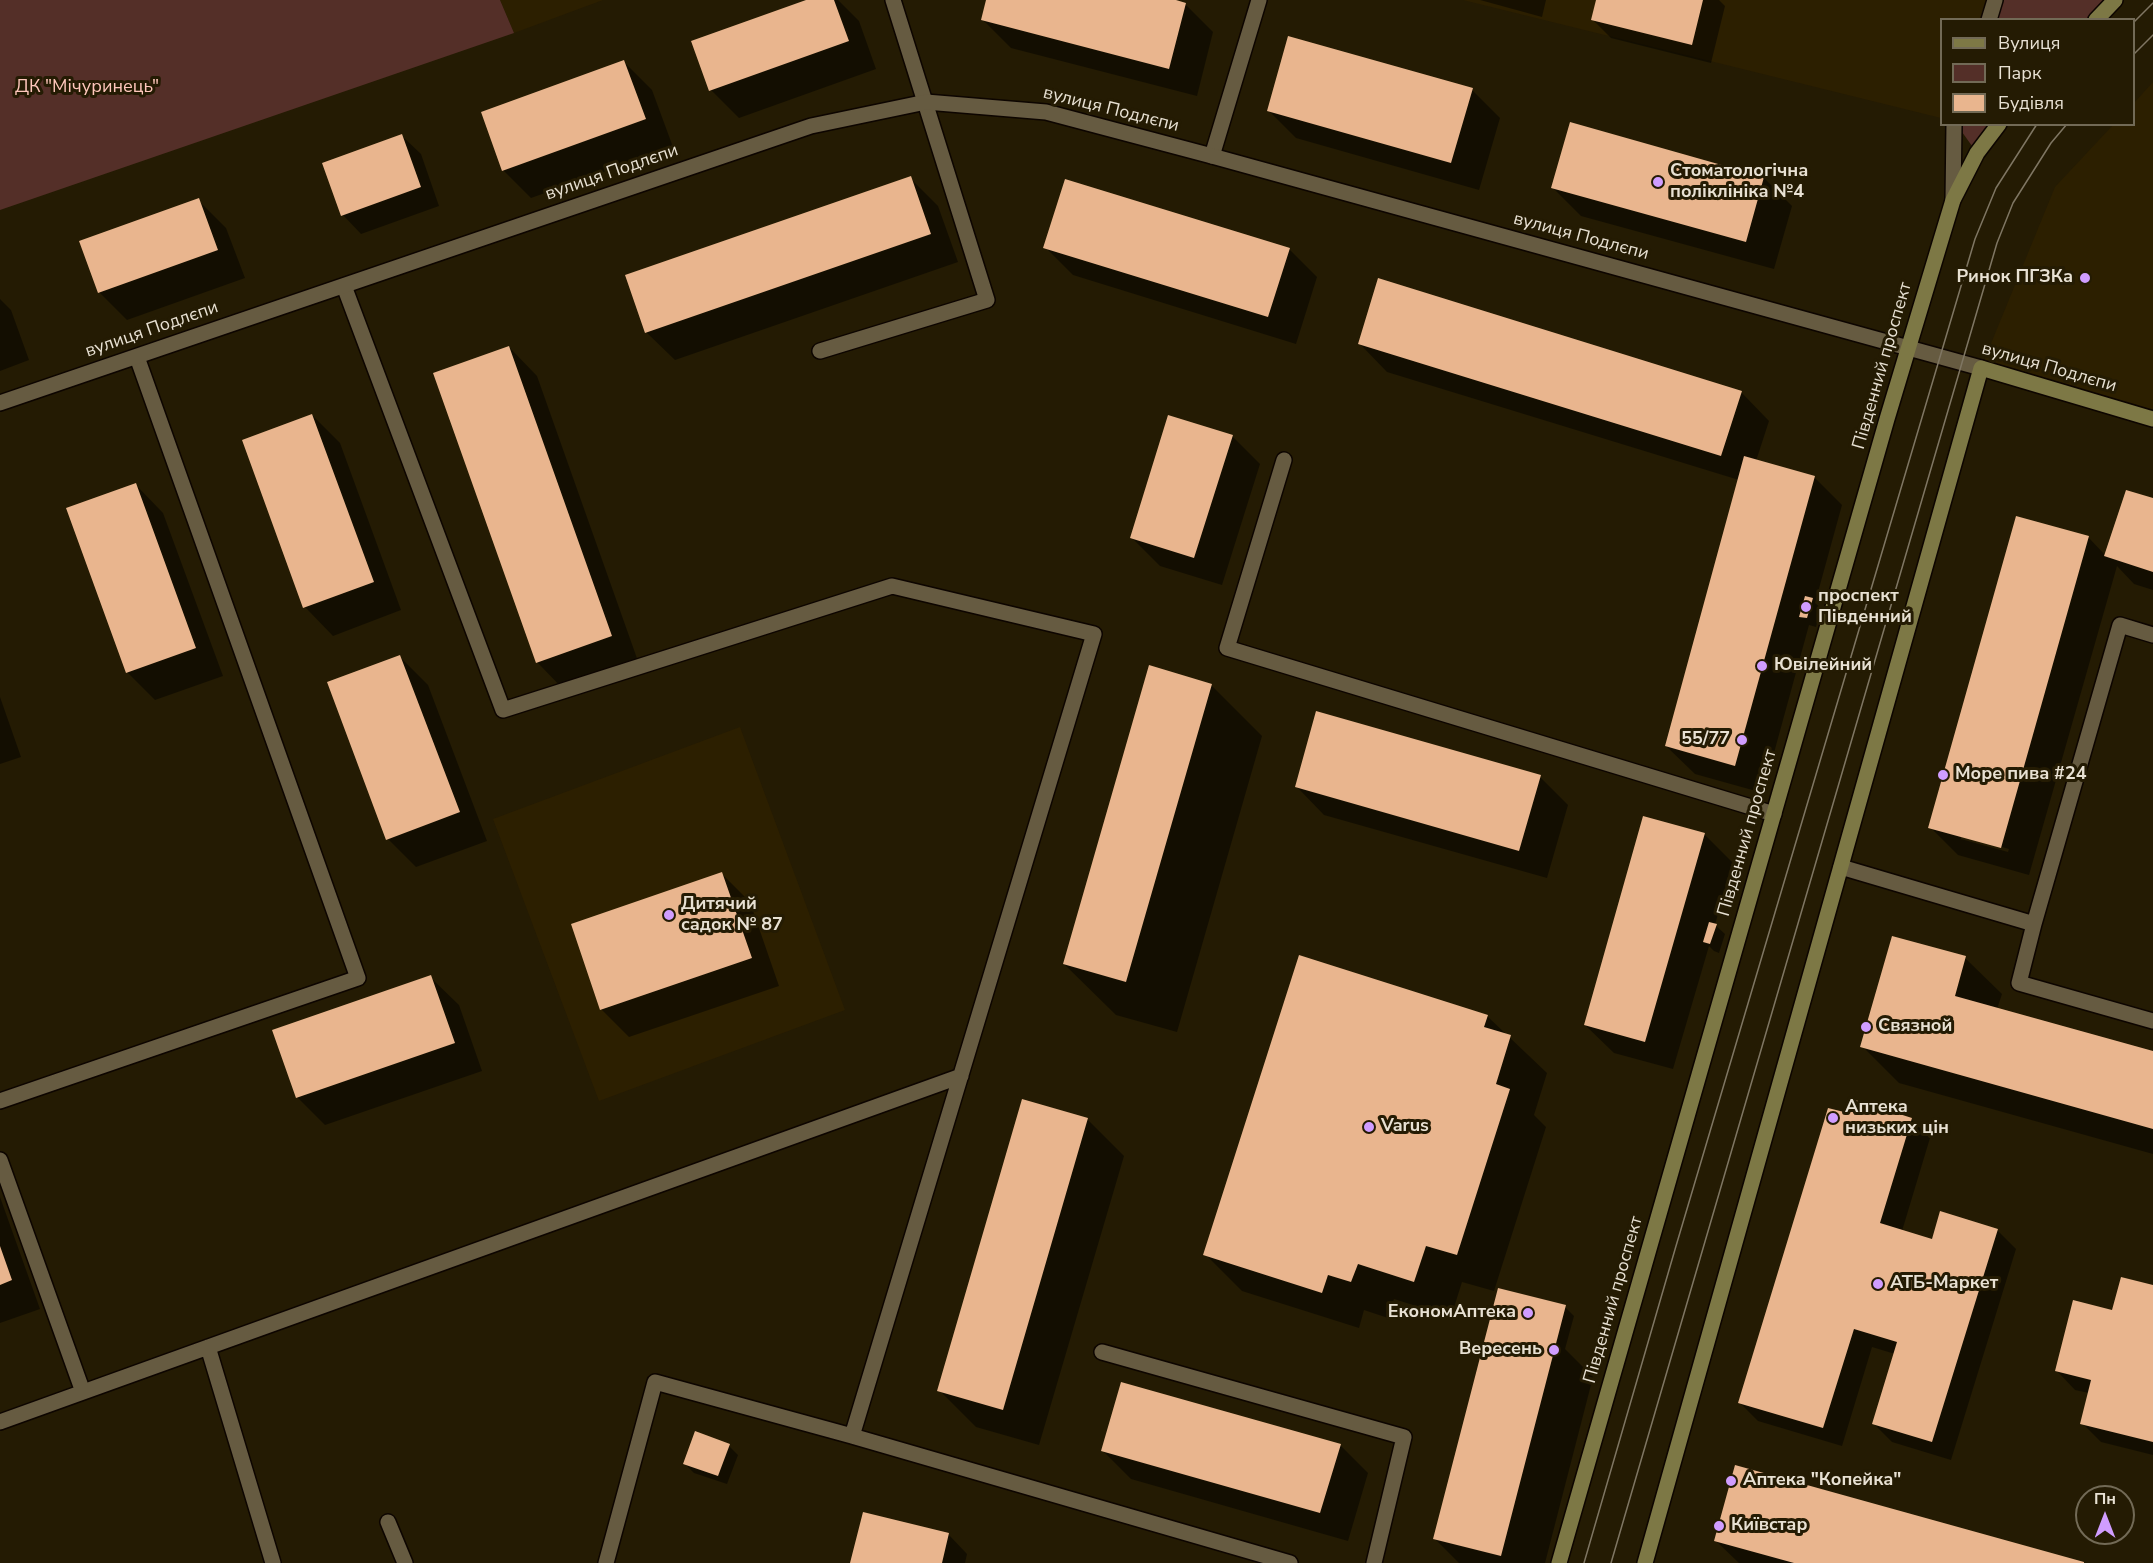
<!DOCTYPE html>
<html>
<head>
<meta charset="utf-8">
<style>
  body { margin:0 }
  #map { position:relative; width:2153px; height:1563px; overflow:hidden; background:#241b03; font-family:"Nunito Sans",sans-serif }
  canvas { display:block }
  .legend { position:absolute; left:1940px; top:18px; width:195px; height:108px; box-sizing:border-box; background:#241b03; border:2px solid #726a56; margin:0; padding:8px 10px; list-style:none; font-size:18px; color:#e8e1d3 }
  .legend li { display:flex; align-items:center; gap:12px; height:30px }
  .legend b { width:30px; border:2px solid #726a56 }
  .north { position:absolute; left:2075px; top:1485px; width:60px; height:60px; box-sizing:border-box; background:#241b03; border:2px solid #726a56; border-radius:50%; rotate:0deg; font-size:16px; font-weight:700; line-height:24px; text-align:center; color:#e8e1d3 }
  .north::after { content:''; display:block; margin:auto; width:21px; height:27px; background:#d09dff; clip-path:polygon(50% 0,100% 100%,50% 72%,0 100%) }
</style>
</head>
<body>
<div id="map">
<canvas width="2153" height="1563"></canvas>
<ul class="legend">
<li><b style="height:8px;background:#7d7845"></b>Вулиця</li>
<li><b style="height:16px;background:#542f28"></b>Парк</li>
<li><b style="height:16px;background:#e9b58e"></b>Будівля</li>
</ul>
<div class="north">Пн</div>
</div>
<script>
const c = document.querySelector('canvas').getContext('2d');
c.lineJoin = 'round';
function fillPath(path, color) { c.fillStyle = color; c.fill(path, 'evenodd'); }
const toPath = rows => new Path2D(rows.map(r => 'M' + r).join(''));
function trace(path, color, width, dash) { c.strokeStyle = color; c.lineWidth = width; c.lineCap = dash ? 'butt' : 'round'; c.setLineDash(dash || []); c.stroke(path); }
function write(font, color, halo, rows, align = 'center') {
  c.font = font + ' "Nunito Sans",sans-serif'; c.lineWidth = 6; c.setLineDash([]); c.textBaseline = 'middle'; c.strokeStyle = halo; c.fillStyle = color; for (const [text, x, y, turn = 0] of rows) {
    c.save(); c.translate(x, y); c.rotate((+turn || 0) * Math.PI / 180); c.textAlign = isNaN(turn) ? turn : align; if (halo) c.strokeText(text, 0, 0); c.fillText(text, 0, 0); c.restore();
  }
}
fillPath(toPath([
  [500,0,603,0,514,33],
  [1463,0,1995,0,1989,19,1942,20,1941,118],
  [2153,82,2153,419,1981,368,2055,187,2113,125,2134,124,2134,103],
  [740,727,845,1010,599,1101,493,819]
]), '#2c1f00');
fillPath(toPath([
  [0,0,500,0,514,33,0,210],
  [1995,0,2115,0,2096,19,1989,20],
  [1957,125,1999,125,1977,153]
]), '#542f28');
fillPath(toPath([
  [810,0,838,0,859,21,876,69,739,118,711,90],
  [988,0,1170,0,1185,4,1213,32,1197,96,1011,48,982,19],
  [1480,0,1546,0,1542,17],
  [1597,0,1719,0,1725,6,1711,63,1611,38,1592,19],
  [624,62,652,90,673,147,531,198,503,170],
  [1472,90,1500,118,1479,190,1296,138,1268,110],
  [402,136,421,154,439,206,361,234,343,215],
  [910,178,938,206,958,262,675,360,646,332],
  [1764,178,1792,206,1774,269,1581,216,1553,188],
  [198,200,226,228,245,278,127,320,99,292],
  [1045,247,1289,249,1317,277,1296,344,1073,275],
  [0,299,11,310,29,360,0,371],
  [1359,343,1741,392,1769,421,1756,461,1814,477,1842,505,1815,603,1821,608,1816,627,1809,625,1763,793,1695,774,1666,746,1739,480,1387,372],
  [509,347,537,376,639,664,565,691,537,662],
  [312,415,340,443,401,610,333,636,305,607],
  [1232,436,1260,464,1222,585,1160,566,1132,538],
  [135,484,163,513,223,676,155,700,127,672],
  [2153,500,2153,590,2134,584,2117,566,2029,875,1958,855,1930,827,2017,518,2089,538,2106,556],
  [1961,835,2009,849,2008,852,1961,839],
  [400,657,428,685,487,841,416,867,388,839],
  [1211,685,1262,736,1177,1032,1116,1015,1064,964],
  [0,697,21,757,0,764],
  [1540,777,1568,805,1547,878,1324,815,1296,786],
  [1704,834,1732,862,1715,925,1725,934,1719,953,1714,951,1709,946,1673,1069,1614,1053,1585,1025],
  [722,874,750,902,779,986,629,1037,601,1009],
  [1965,958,2002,994,1997,1009,2153,1053,2153,1154,1899,1083,1862,1046],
  [430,977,459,1005,482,1071,325,1125,297,1097],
  [1487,1016,1547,1073,1534,1115,1546,1127,1494,1291,1462,1282,1451,1317,1394,1299,1388,1318,1364,1310,1359,1328,1242,1291,1205,1254],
  [1849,1115,1911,1119,1930,1138,1902,1231,1933,1241,1997,1230,2016,1249,1951,1460,1892,1442,1873,1423,1895,1354,1872,1347,1842,1446,1758,1421,1739,1402],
  [1087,1119,1124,1156,1039,1445,976,1427,939,1390],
  [0,1197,40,1309,0,1323],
  [2153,1286,2153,1455,2101,1442,2082,1423,2089,1393,2075,1390,2057,1371,2113,1312],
  [1565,1307,1574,1316,1565,1349,1593,1377,1545,1563,1459,1563,1435,1539],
  [1340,1445,1368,1473,1348,1541,1131,1479,1103,1451],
  [729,1446,738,1455,727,1484,694,1473,685,1464],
  [949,1535,967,1554,965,1563,851,1563],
  [1716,1541,2081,1563,1739,1563]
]), '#0007');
fillPath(toPath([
  [806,0,834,0,849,41,709,91,691,41],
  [986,0,1176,0,1186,3,1169,69,981,20],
  [1596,0,1703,0,1692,45,1591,20],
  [1288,36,1473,88,1451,163,1267,111],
  [624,60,646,119,502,171,481,112],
  [1570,122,1764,177,1746,242,1551,188],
  [402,134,421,187,341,216,322,163],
  [911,176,931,234,645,333,625,275],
  [1065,179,1290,248,1268,317,1043,248],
  [199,198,218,250,98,293,79,241],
  [1378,278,1742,391,1721,456,1358,344],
  [509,346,612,636,536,663,433,373],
  [312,414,374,582,303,608,242,440],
  [1168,415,1233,435,1194,558,1130,538],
  [1744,456,1815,476,1735,766,1665,746],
  [136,483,196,648,126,673,66,508],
  [2126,490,2153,498,2153,572,2104,556],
  [2016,516,2089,536,2001,848,1928,828],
  [1805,596,1813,598,1807,618,1799,617],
  [400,655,460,812,386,840,327,682],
  [1149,665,1212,684,1126,982,1063,964],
  [1316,711,1541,775,1519,851,1295,787],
  [1643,816,1705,833,1645,1042,1584,1025],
  [722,872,752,958,600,1010,571,924],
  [1709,922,1717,924,1710,944,1703,942],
  [1892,936,1966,956,1955,996,2153,1051,2153,1129,1860,1047],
  [1299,955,1488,1015,1484,1027,1511,1035,1496,1084,1510,1089,1457,1255,1426,1246,1414,1282,1358,1264,1351,1282,1328,1275,1322,1293,1203,1255],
  [431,975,455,1043,296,1098,272,1030],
  [1022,1099,1088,1118,1003,1410,937,1391],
  [1852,1099,1912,1118,1880,1223,1932,1239,1940,1211,1998,1229,1932,1442,1872,1424,1897,1342,1854,1329,1823,1428,1738,1403,1828,1108,1848,1113],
  [0,1246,12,1280,0,1285],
  [2121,1277,2153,1285,2153,1442,2080,1424,2091,1380,2055,1371,2073,1300,2112,1310],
  [1498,1288,1566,1305,1501,1556,1433,1539],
  [1121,1382,1341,1444,1320,1513,1101,1451],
  [695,1431,730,1444,718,1476,683,1464],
  [1735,1465,2084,1562,2084,1563,1794,1563,1714,1541],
  [863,1512,949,1533,942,1563,850,1563]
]), '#e9b58e');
const service = toPath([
  [1212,156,1259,0],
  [344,286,503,710,892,586,1094,634,852,1436,1290,1563],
  [820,351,987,300,893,0],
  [1284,460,1227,648,1774,814],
  [1841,867,2034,924,2120,625,2153,635],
  [2034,924,2019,983,2153,1021],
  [0,1101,358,978,137,357],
  [0,1160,83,1392],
  [208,1347,273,1563],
  [1102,1352,1404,1437,1374,1563],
  [0,1422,961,1076],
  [388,1522,405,1563],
  [606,1563,655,1382,852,1436]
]);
const minor = toPath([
  [1989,20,1995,0],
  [1953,200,1954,124],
  [0,403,811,126,926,102,1046,112,1212,156,1981,368]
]);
const secondary = toPath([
  [2096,20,2115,0],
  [1559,1563,1887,419,1953,200,1977,153,1999,124],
  [1645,1563,1981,368,2153,419]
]);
trace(service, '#0d0500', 18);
trace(minor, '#0d0500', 18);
trace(secondary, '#0d0500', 18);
trace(service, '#665b41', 15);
trace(minor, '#665b41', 15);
trace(secondary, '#7d7845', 15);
trace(toPath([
  [2134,22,2153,3],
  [2134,54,2153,35],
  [1584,1563,1676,1246,1975,239,1996,188,2037,124],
  [1611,1563,1997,243,2013,203,2051,143,2067,124]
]), '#7f7663', 1.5);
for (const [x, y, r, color] of [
  [1658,182,6,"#d09dff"],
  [2085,278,6,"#d09dff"],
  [1806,607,6,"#d09dff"],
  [1762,666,6,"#d09dff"],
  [1742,740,6,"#d09dff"],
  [1943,775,6,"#d09dff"],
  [669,915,6,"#d09dff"],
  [1866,1027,6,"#d09dff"],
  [1833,1118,6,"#d09dff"],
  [1369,1127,6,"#d09dff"],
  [1878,1284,6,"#d09dff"],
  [1528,1313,6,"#d09dff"],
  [1554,1350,6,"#d09dff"],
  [1731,1481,6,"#d09dff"],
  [1719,1526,6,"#d09dff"]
]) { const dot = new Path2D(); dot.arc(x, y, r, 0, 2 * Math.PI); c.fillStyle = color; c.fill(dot); trace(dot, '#241b03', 2); }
write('18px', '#ffc7bc', '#241b03', [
  ["ДК \"Мічуринець\"",87,88]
]);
write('18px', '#e8e1d3', '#241b03', [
  ["вулиця Подлєпи",1111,110,14],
  ["вулиця Подлєпи",612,173,-19],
  ["вулиця Подлєпи",1581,237,15],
  ["вулиця Подлєпи",152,330,-19],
  ["Південний проспект",1883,366,-74],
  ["вулиця Подлєпи",2049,368,16],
  ["Південний проспект",1748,833,-74],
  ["Південний проспект",1614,1300,-74]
]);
write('bold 18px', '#e8e1d3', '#241b03', [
  ["Стоматологічна",1670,172],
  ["поліклініка №4",1670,193],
  ["Ринок ПГЗКа",2073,278,"right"],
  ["проспект",1818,597],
  ["Південний",1818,618],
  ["Ювілейний",1774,666],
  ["55/77",1730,740,"right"],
  ["Море пива #24",1955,775],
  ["Дитячий",681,905],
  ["садок № 87",681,926],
  ["Связной",1878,1027],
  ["Аптека",1845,1108],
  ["низьких цін",1845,1129],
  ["Varus",1381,1127],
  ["АТБ-Маркет",1890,1284],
  ["ЕкономАптека",1516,1313,"right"],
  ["Вересень",1542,1350,"right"],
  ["Аптека \"Копейка\"",1743,1481],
  ["Київстар",1731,1526]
], 'left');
</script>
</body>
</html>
